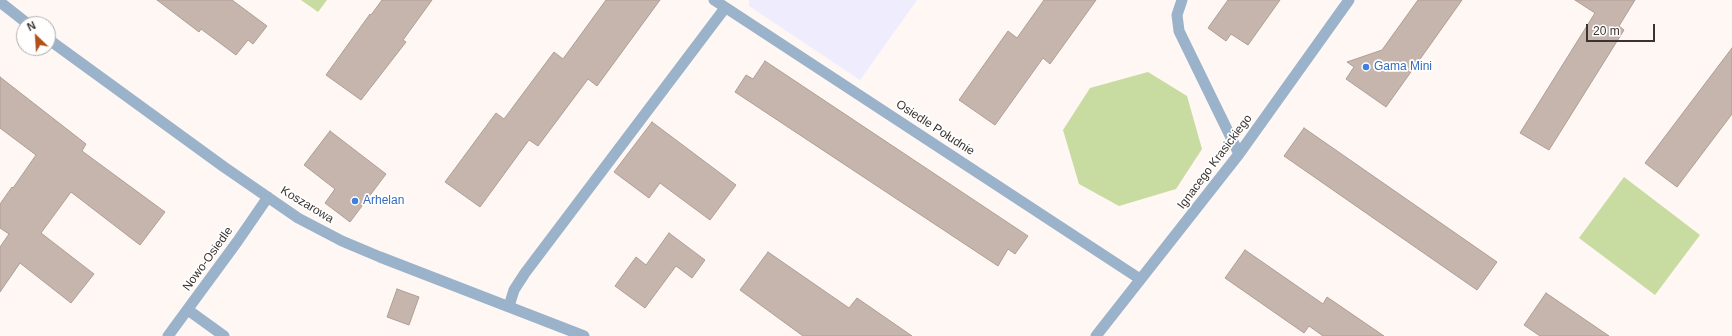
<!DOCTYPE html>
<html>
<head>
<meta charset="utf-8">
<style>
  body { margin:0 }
  #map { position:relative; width:1732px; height:336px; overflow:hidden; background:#fef7f3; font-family:Helvetica,sans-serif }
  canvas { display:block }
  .north { position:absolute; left:16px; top:16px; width:40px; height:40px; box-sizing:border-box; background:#fff; border:1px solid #b0adac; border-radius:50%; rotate:335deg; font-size:11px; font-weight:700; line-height:16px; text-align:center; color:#3a332f }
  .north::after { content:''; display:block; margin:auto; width:14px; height:18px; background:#b3501a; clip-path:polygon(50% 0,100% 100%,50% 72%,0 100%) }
  .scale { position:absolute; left:1586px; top:24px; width:69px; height:18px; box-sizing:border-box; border:2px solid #3a332f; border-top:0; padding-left:5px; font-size:12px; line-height:14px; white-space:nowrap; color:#3a332f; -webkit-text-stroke:3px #fff; paint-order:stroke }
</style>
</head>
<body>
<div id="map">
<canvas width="1732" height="336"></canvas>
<div class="north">N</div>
<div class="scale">20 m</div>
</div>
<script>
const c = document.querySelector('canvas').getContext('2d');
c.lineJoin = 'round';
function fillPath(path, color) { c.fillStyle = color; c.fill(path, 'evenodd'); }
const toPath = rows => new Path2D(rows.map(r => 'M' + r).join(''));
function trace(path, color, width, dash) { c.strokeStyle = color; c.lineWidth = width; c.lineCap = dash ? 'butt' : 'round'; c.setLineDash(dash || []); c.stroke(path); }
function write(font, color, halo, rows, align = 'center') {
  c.font = font + ' Helvetica,sans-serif'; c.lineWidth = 3.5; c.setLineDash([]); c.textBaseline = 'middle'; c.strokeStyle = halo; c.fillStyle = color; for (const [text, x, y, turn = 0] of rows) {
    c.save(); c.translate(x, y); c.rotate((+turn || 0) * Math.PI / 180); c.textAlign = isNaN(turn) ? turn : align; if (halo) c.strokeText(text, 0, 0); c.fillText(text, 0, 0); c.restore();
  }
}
fillPath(toPath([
  [749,0,917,0,860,80,749,6]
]), '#efecfe');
fillPath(toPath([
  [301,0,327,0,318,12],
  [1148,72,1187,96,1202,149,1176,189,1119,206,1079,184,1063,130,1090,88],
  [1624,177,1700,235,1655,295,1579,238]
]), '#c8dba0');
const building = toPath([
  [157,0,232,0,267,26,253,44,248,40,236,55,201,29,199,32,157,0],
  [382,0,432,0,403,40,406,42,361,100,326,75,370,14,371,15,382,0],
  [606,0,660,0,597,86,588,79,538,146,529,140,480,207,445,182,496,113,504,119,554,52,563,59,606,0],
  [1044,0,1096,0,1050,64,1043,58,995,125,959,100,1008,31,1017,38,1044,0],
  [1228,0,1280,0,1248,45,1231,34,1226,41,1208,28,1228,0],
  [1418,0,1462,0,1386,107,1346,79,1354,67,1347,62,1382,50,1418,0],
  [1575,0,1635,0,1619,26,1624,30,1549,150,1520,133,1595,13,1575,0],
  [1732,48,1732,114,1677,187,1645,163,1732,48],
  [765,61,1028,236,1015,254,1008,249,998,266,735,92,746,75,753,79,765,61],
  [0,77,86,144,82,151,165,212,140,245,71,192,41,233,94,274,71,303,20,263,0,292,0,247,9,234,0,228,0,204,12,187,13,188,36,155,0,128,0,77],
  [652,122,736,185,710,220,660,183,649,198,614,172,652,122],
  [1304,128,1497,262,1477,290,1284,156,1304,128],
  [330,131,386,174,350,222,325,203,335,189,304,165,330,131],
  [669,233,705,260,692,278,676,266,645,308,615,286,636,257,646,265,669,233],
  [1245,250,1323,304,1327,297,1384,336,1323,336,1309,326,1304,333,1225,278,1245,250],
  [768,252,849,308,857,298,912,336,803,336,740,290,768,252],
  [397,289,419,297,409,325,387,317,397,289],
  [1546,293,1609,336,1540,336,1524,325,1546,293]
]);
fillPath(building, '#c6b5ac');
trace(building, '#af9e96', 1);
trace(toPath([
  [714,0,1140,279],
  [1182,0,1177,15,1179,31,1239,154],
  [0,2,28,24],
  [48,39,224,167,298,218,342,241,380,257,584,336],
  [509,306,514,290,525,273,725,8],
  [188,310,224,336],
  [168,336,237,242,268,197],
  [1096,336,1239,154,1349,0]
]), '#9ab2ca', 11);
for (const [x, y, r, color] of [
  [1366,67,4,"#3f7fe0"],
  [355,201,4,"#3f7fe0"]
]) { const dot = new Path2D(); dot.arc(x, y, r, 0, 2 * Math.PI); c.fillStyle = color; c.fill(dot); trace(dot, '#fff', 1.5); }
write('12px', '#366cbe', '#fff', [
  ["Gama Mini",1374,67],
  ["Arhelan",363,201]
], 'left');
write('12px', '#3a332f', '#fff', [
  ["Osiedle Południe",935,128,33],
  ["Ignacego Krasickiego",1215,162,-53],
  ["Koszarowa",307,205,31],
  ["Nowo-Osiedle",208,259,-54]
]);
</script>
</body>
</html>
